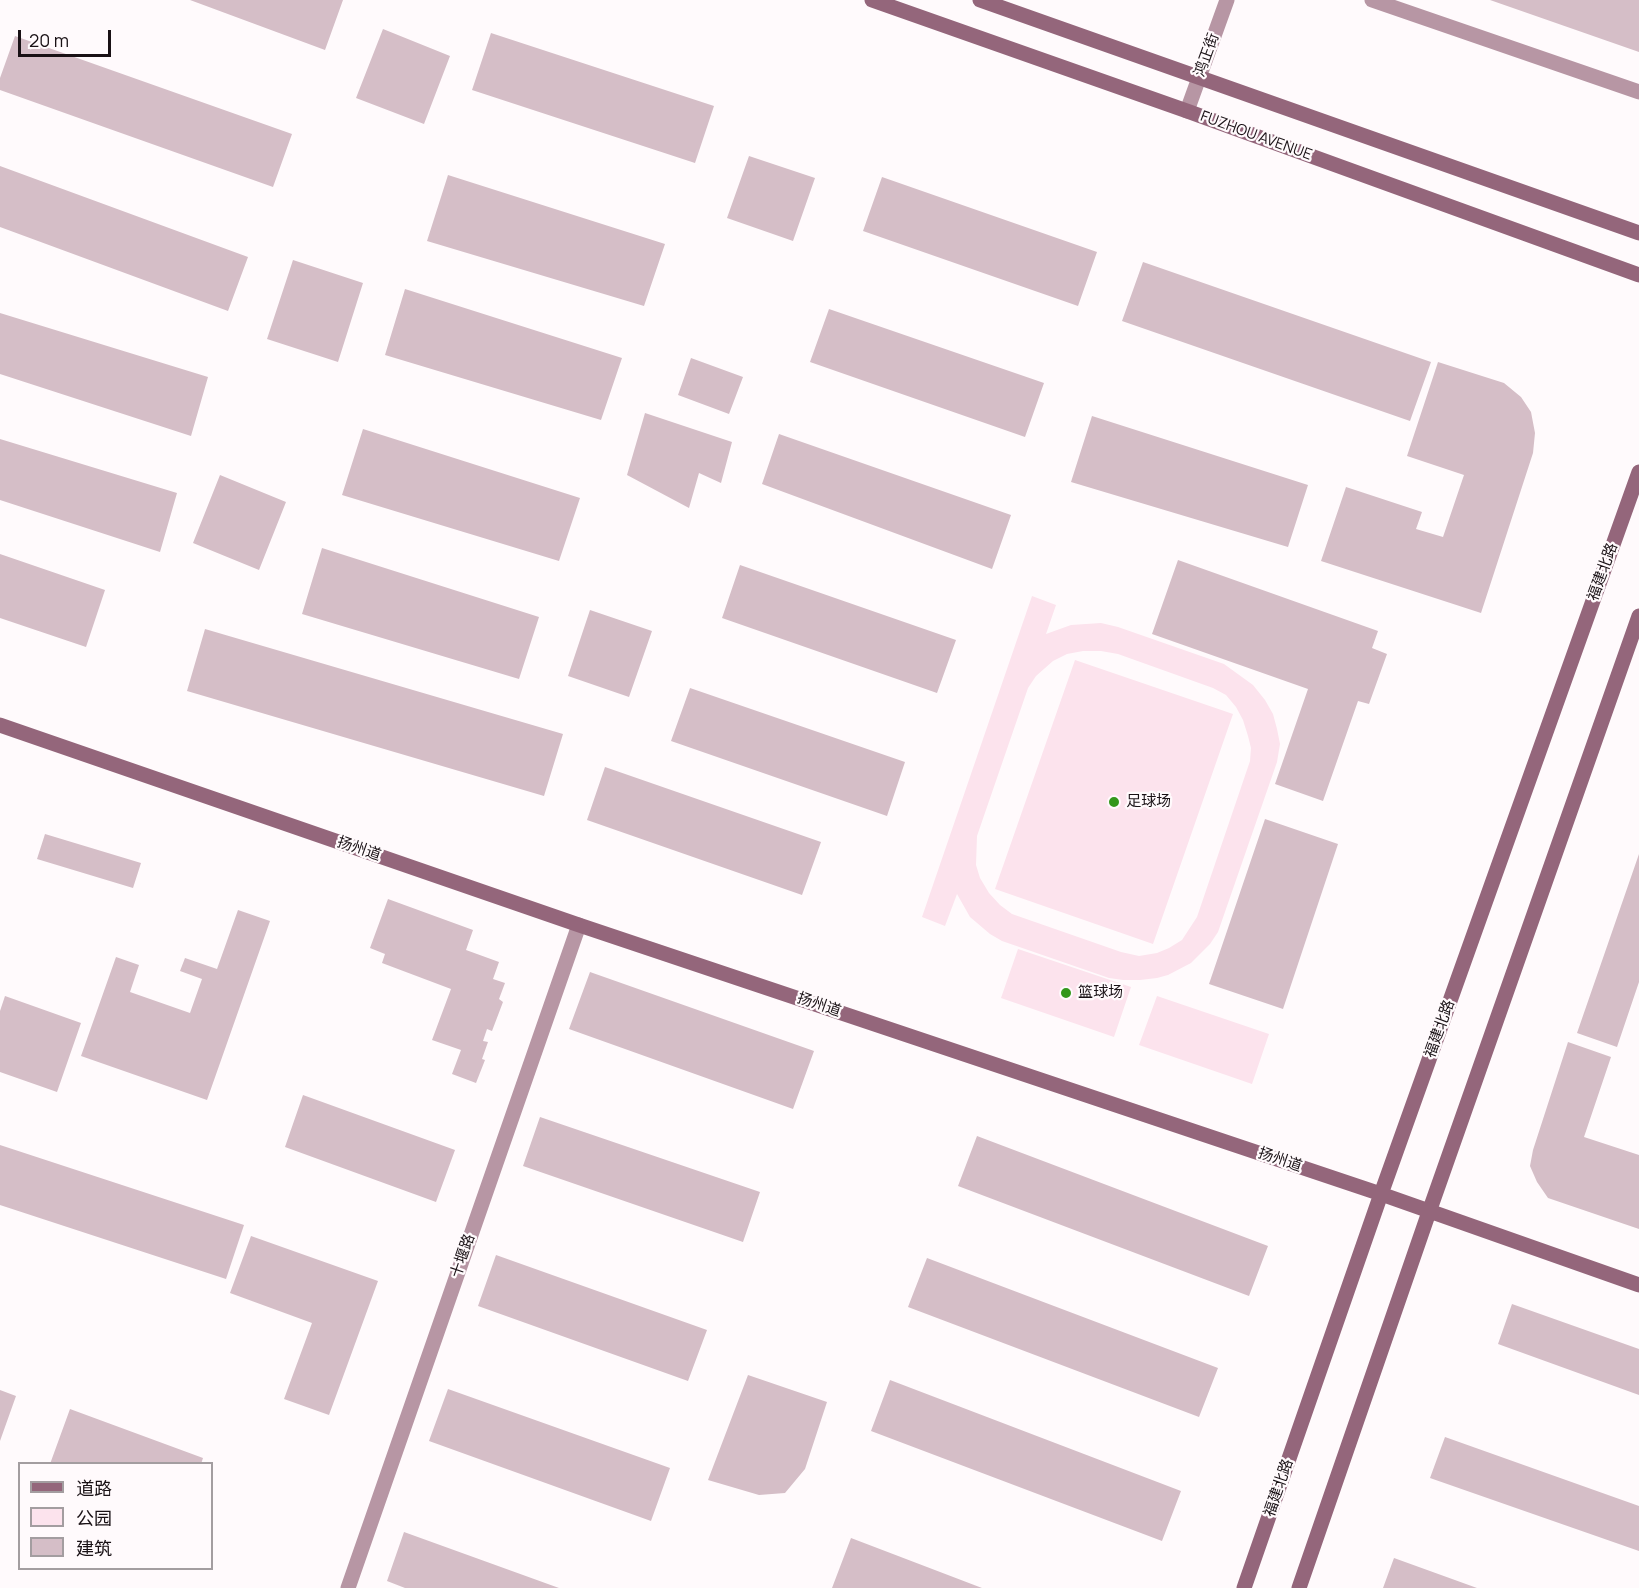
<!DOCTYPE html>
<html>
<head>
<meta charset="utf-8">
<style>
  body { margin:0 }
  #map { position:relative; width:1639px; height:1588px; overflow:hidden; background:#fffafc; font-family:Manrope,"Noto Sans SC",sans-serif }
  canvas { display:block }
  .legend { position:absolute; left:18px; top:1462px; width:195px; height:108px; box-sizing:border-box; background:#fffafc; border:2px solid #a39da0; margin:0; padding:8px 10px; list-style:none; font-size:18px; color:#191115 }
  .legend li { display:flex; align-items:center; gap:12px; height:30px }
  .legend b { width:30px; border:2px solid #a39da0 }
  .scale { position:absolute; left:18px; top:30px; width:93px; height:27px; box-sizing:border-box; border:3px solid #191115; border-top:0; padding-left:8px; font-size:18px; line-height:21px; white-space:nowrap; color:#191115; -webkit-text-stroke:4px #fffafc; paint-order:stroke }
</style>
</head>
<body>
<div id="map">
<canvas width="1639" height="1588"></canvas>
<ul class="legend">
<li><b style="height:8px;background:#94667b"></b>道路</li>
<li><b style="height:16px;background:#fce3ed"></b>公园</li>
<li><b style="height:16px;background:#d5bec7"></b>建筑</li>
</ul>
<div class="scale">20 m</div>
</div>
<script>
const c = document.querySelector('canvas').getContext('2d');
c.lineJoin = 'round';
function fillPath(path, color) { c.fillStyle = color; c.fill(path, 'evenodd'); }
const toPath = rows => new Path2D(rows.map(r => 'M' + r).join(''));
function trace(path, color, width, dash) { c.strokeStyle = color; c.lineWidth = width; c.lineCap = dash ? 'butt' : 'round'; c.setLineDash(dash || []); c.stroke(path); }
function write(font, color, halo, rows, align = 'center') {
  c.font = font + ' Manrope,"Noto Sans SC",sans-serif'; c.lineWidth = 4.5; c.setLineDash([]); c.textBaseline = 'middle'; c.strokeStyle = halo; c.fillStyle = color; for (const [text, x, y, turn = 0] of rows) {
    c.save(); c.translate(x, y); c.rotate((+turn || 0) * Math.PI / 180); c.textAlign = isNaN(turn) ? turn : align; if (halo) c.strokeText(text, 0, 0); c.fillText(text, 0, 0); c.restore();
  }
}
fillPath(toPath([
  [1032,596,1056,605,1046,634,1071,625,1101,623,1118,627,1224,664,1253,685,1265,700,1273,714,1277,729,1280,744,1277,762,1218,932,1210,944,1191,963,1168,975,1157,978,1140,980,1123,980,1109,978,1002,941,990,934,970,917,957,894,945,926,922,917],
  [1083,651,1101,651,1118,654,1213,688,1226,695,1236,707,1243,720,1248,736,1251,748,1250,761,1197,917,1182,940,1169,948,1157,953,1139,956,1121,952,1012,914,1000,905,989,893,980,878,976,865,977,836,1028,688,1036,676,1053,661,1067,654],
  [1075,660,1233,714,1153,944,995,889],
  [1018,949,1131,987,1114,1037,1001,998],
  [1157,996,1269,1034,1252,1084,1139,1045]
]), '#fce3ed');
fillPath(toPath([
  [190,0,343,0,325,50],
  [1490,0,1639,0,1639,52],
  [383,29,450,56,424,124,356,98],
  [491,33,714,106,695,163,472,90],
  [15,36,292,134,273,187,0,90,0,78],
  [749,156,815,178,793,241,727,218],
  [0,166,248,257,228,311,0,227],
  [448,175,665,244,644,306,427,241],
  [882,177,1097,252,1078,306,863,231],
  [293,260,363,283,338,362,267,339],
  [1143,262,1431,362,1410,421,1122,321],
  [405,289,622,358,601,420,385,355],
  [829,309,1044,383,1025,437,810,362],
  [0,313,208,377,191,436,0,374],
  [691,358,743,377,729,414,678,395],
  [1438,362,1504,383,1521,397,1531,412,1535,433,1533,453,1481,613,1321,561,1346,487,1422,512,1416,529,1443,537,1464,475,1407,456],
  [645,413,732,442,721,483,699,473,689,508,627,475],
  [1092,416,1308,485,1288,547,1071,482],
  [363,429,580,498,559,561,342,495],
  [779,434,1011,515,992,569,762,484],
  [0,439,177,493,160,552,0,500],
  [220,475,286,502,259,570,193,543],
  [322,548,539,617,519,679,302,614],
  [0,554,105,590,86,647,0,618],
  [1178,560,1378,631,1372,648,1387,654,1369,704,1358,701,1323,801,1275,784,1308,689,1152,634],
  [740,565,956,640,937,693,722,618],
  [590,610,652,631,629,697,568,676],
  [205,629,563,734,544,796,187,691],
  [690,688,905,762,887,816,671,741],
  [605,767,821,842,802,895,587,820],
  [1265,819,1338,844,1283,1009,1209,984],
  [45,834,141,863,133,888,37,859],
  [1639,854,1639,982,1617,1047,1577,1033],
  [388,899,473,930,466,950,499,962,493,979,505,983,499,999,503,1002,492,1031,487,1029,483,1041,488,1042,482,1059,485,1060,476,1083,452,1074,461,1050,432,1040,451,989,382,963,385,954,370,948],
  [238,910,270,921,207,1100,81,1056,116,957,139,965,130,992,190,1013,202,979,180,971,185,958,217,969],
  [590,972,814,1051,793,1109,569,1029],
  [5,996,81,1023,57,1092,0,1072,0,1011],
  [1568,1042,1611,1057,1584,1137,1639,1155,1639,1229,1548,1198,1537,1182,1530,1166,1533,1150],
  [303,1095,455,1150,436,1202,285,1147],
  [540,1117,760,1192,743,1242,523,1166],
  [977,1136,1268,1246,1249,1296,958,1186],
  [0,1145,244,1225,226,1279,0,1205],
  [251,1236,378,1281,329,1415,284,1399,312,1323,230,1293],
  [496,1255,707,1330,688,1381,478,1306],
  [927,1258,1218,1368,1199,1417,908,1307],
  [1512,1304,1639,1349,1639,1395,1498,1344],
  [748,1375,827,1402,805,1469,785,1493,759,1495,708,1480],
  [890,1380,1181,1491,1162,1541,871,1431],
  [448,1389,670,1468,651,1521,429,1441],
  [0,1390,16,1396,0,1441],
  [70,1409,203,1458,201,1464,50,1464],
  [1445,1437,1639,1506,1639,1551,1430,1478],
  [404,1532,559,1588,405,1588,387,1581],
  [851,1538,982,1588,832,1588],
  [1394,1558,1477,1588,1383,1588]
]), '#d5bec7');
trace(toPath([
  [1372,0,1639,92],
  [1187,111,1227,0],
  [348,1588,579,925]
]), '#b796a4', 15);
trace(toPath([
  [872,0,1187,111,1639,275],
  [980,0,1639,233],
  [0,725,579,925,1381,1194,1639,1285],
  [1244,1588,1381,1194,1639,472],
  [1299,1588,1429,1212,1639,616]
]), '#94667b', 15);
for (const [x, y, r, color] of [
  [1114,802,6,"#33971b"],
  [1066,993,6,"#33971b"]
]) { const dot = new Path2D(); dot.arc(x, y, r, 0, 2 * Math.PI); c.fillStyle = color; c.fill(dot); trace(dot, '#fffafc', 2); }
write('15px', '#191115', '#fffafc', [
  ["鸿正街",1207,55,-70],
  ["FUZHOU AVENUE",1256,136,20],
  ["福建北路",1603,572,-70],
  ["扬州道",359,849,19],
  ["扬州道",819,1005,19],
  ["福建北路",1440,1029,-70],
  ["扬州道",1280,1160,19],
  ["十堰路",463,1256,-71],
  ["福建北路",1279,1488,-71]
]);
write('15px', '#191115', '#fffafc', [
  ["足球场",1126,802],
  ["篮球场",1078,993]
], 'left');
</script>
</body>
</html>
